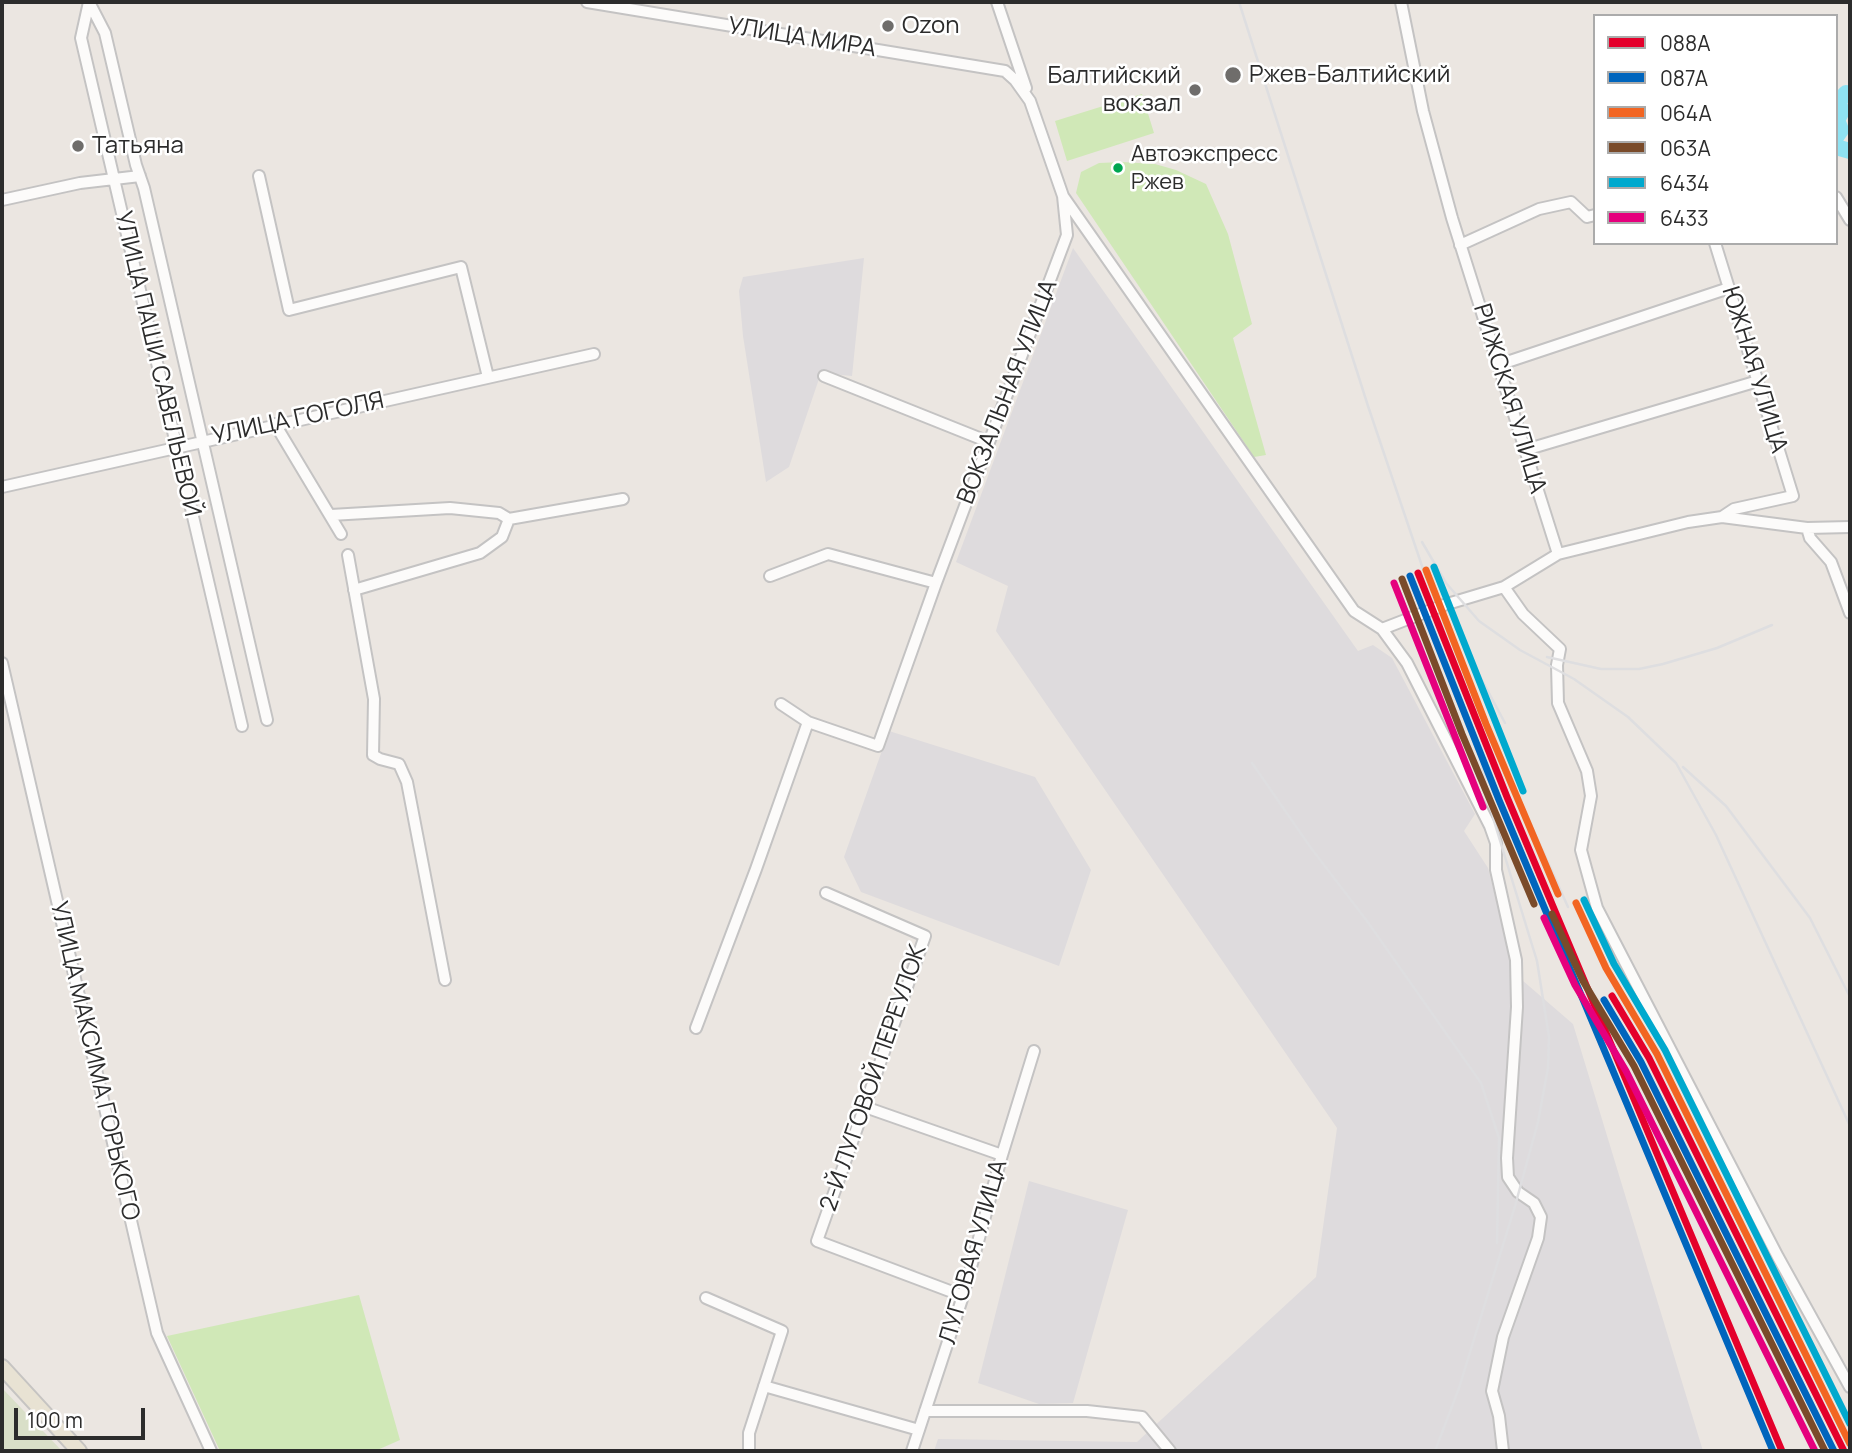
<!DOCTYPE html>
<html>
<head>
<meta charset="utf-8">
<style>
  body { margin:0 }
  #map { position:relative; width:1852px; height:1453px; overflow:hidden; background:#ebe6e1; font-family:Manrope,sans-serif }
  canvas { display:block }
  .frame { position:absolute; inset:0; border:4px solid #2c2c2c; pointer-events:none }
  .legend { position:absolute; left:1593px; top:14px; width:245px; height:231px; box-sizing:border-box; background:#fff; border:2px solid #ababab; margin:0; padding:9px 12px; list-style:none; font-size:21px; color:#2c2c2c }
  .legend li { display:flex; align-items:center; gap:14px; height:35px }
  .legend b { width:35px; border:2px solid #ababab }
  .scale { position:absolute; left:14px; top:1408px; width:131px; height:32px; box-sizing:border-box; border:4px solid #2c2c2c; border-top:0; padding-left:9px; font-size:21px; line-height:24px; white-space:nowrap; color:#2c2c2c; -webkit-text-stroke:5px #fff; paint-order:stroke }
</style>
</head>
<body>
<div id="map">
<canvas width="1852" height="1453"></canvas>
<div class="frame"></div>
<ul class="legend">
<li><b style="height:9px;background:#e4002b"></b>088А</li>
<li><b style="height:9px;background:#0065bd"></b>087А</li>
<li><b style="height:9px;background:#f26522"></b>064А</li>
<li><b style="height:9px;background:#7a4b2a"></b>063А</li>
<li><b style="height:9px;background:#00a9ce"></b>6434</li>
<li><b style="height:9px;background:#e5007d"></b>6433</li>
</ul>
<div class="scale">100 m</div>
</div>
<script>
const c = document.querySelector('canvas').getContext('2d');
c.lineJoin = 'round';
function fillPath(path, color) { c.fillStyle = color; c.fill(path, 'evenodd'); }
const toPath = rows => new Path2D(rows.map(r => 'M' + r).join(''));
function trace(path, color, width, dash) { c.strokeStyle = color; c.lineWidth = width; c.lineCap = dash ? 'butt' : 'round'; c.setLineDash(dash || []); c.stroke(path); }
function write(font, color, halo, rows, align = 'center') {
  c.font = font + ' Manrope,sans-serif'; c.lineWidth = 5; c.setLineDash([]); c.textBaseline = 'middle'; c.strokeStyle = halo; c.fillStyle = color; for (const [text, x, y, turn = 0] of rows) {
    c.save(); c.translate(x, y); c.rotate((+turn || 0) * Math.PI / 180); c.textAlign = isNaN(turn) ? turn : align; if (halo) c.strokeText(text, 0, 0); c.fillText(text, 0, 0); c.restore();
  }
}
fillPath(toPath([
  [1073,248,1358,651,1373,645,1392,658,1475,814,1464,831,1488,868,1515,974,1573,1024,1703,1451,934,1451,938,1439,1137,1442,1316,1277,1337,1128,996,631,1008,586,956,562],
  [864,258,852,376,821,373,789,467,766,482,743,336,739,291,743,277],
  [889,731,1035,777,1091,870,1059,966,861,892,844,857],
  [1029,1181,1128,1210,1073,1403,1039,1404,978,1383]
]), '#dedbdd');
fillPath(toPath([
  [1142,94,1154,133,1067,161,1055,121],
  [1122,162,1155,164,1176,170,1206,184,1228,234,1252,324,1233,338,1266,455,1254,457,1076,193,1081,172,1099,163],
  [359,1295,400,1440,375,1451,220,1451,167,1336]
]), '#d0e8b7');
fillPath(toPath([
  [2,1388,62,1451,2,1451]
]), '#d9dfc8');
trace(toPath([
  [1836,137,1841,130,1837,120,1842,111,1838,102,1846,93,1850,94],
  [1836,147,1850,151]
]), '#8fe2f2', 16);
const minor = toPath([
  [89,2,81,38,242,726],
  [89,2,105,33,136,165,144,188,267,720],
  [587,2,1005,71,1015,80,1030,101,1063,196,1067,235,936,583,878,746,808,722,781,704],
  [997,2,1026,88],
  [1401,2,1423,111,1452,218,1558,554],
  [259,176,289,310,461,267,488,377],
  [1063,196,1354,611,1382,629,1407,663,1490,826,1496,843,1496,870,1516,960,1517,1007,1507,1158,1508,1177,1518,1192,1534,1203,1541,1217,1538,1238,1503,1337,1492,1391,1499,1416,1503,1451],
  [1836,197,1850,220],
  [2,200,80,183,140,176],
  [1715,243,1793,496,1734,509,1722,517],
  [1460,245,1539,209,1571,202,1587,217,1595,215],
  [1498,365,1729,288],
  [824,376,989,442],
  [275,424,341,534],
  [1525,450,1758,381],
  [2,487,594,354],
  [331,515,450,508,499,513,509,519,623,499],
  [1807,528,1810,538,1831,562,1850,613],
  [348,555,374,699,373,755,380,759,399,764,407,782,445,980],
  [770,576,828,554,936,583],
  [1504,587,1523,614,1560,649,1557,665,1558,703,1587,771,1591,796,1581,850,1597,908,1778,1257,1850,1387],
  [354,590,480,553,502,537,509,519],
  [1382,629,1444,605,1504,587,1558,554,1688,522,1722,517,1807,528,1850,527],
  [2,663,157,1333,211,1451],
  [826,893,925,936,817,1241,963,1296],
  [696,1028,756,869,808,722],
  [865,1107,1002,1155],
  [706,1298,782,1331,749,1433,749,1451],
  [764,1386,919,1430],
  [925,1411,1087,1411,1142,1417,1170,1451],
  [912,1451,963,1296,1002,1155,1034,1051]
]);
const major = toPath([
  [2,1367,79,1451]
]);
trace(minor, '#c4c3c3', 14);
trace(major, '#c6c4c2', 18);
trace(minor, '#fcfbfa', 10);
trace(major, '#e8e2d3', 14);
trace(toPath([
  [1239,2,1368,406,1422,566,1477,704,1568,907],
  [1422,542,1446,583,1479,621,1520,650,1574,679,1628,717,1676,763,1716,835,1850,1126],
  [1460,639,1505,723],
  [1547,657,1601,669,1639,669,1663,664,1717,648,1772,625],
  [1252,763,1311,848,1367,921,1481,1083,1499,1138,1497,1243],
  [1683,767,1726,806,1810,918,1850,997],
  [1435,1451,1459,1388,1515,1206,1538,1122,1548,1068,1549,1037,1537,961,1494,821,1480,757,1441,658]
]), '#dedee0', 2.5);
trace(toPath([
  [1418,573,1507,797,1782,1451],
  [1612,996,1649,1058,1844,1451]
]), '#e4002b', 7);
trace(toPath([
  [1410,576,1499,800,1773,1451],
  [1604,1000,1641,1062,1834,1451]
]), '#0065bd', 7);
trace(toPath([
  [1426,570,1486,724,1558,894],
  [1576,903,1606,968,1657,1054,1850,1444]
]), '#f26522', 7);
trace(toPath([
  [1402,579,1462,734,1534,904],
  [1552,914,1583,981,1634,1066,1825,1451]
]), '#7a4b2a', 7);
trace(toPath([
  [1434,567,1523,791],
  [1584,900,1614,964,1665,1050,1850,1424]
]), '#00a9ce', 7);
trace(toPath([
  [1394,583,1483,807],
  [1544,918,1575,985,1626,1071,1815,1451]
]), '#e5007d', 7);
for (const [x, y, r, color] of [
  [888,26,7,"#6f6d6b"],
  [1233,75,9,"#6f6d6b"],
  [1195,90,7,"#6f6d6b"],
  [78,146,7,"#6f6d6b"],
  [1118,168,6,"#00a651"]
]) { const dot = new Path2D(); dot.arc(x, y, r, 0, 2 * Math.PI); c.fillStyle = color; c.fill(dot); trace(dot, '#fff', 2.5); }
write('22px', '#2c2c2c', '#fff', [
  ["Автоэкспресс",1131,155],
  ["Ржев",1131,183]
], 'left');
write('24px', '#2c2c2c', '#fff', [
  ["Ozon",902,26],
  ["Ржев-Балтийский",1249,75],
  ["Балтийский",1181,76,"right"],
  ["вокзал",1181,104,"right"],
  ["Татьяна",92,146]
], 'left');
write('24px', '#2c2c2c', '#fff', [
  ["УЛИЦА МИРА",802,38,9],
  ["УЛИЦА ПАШИ САВЕЛЬЕВОЙ",157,364,77],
  ["ЮЖНАЯ УЛИЦА",1754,370,73],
  ["ВОКЗАЛЬНАЯ УЛИЦА",1008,392,-69],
  ["РИЖСКАЯ УЛИЦА",1509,399,73],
  ["УЛИЦА ГОГОЛЯ",298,419,-12],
  ["УЛИЦА МАКСИМА ГОРЬКОГО",94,1061,77],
  ["2-Й ЛУГОВОЙ ПЕРЕУЛОК",874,1078,-71],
  ["ЛУГОВАЯ УЛИЦА",974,1252,-74]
]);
</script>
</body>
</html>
